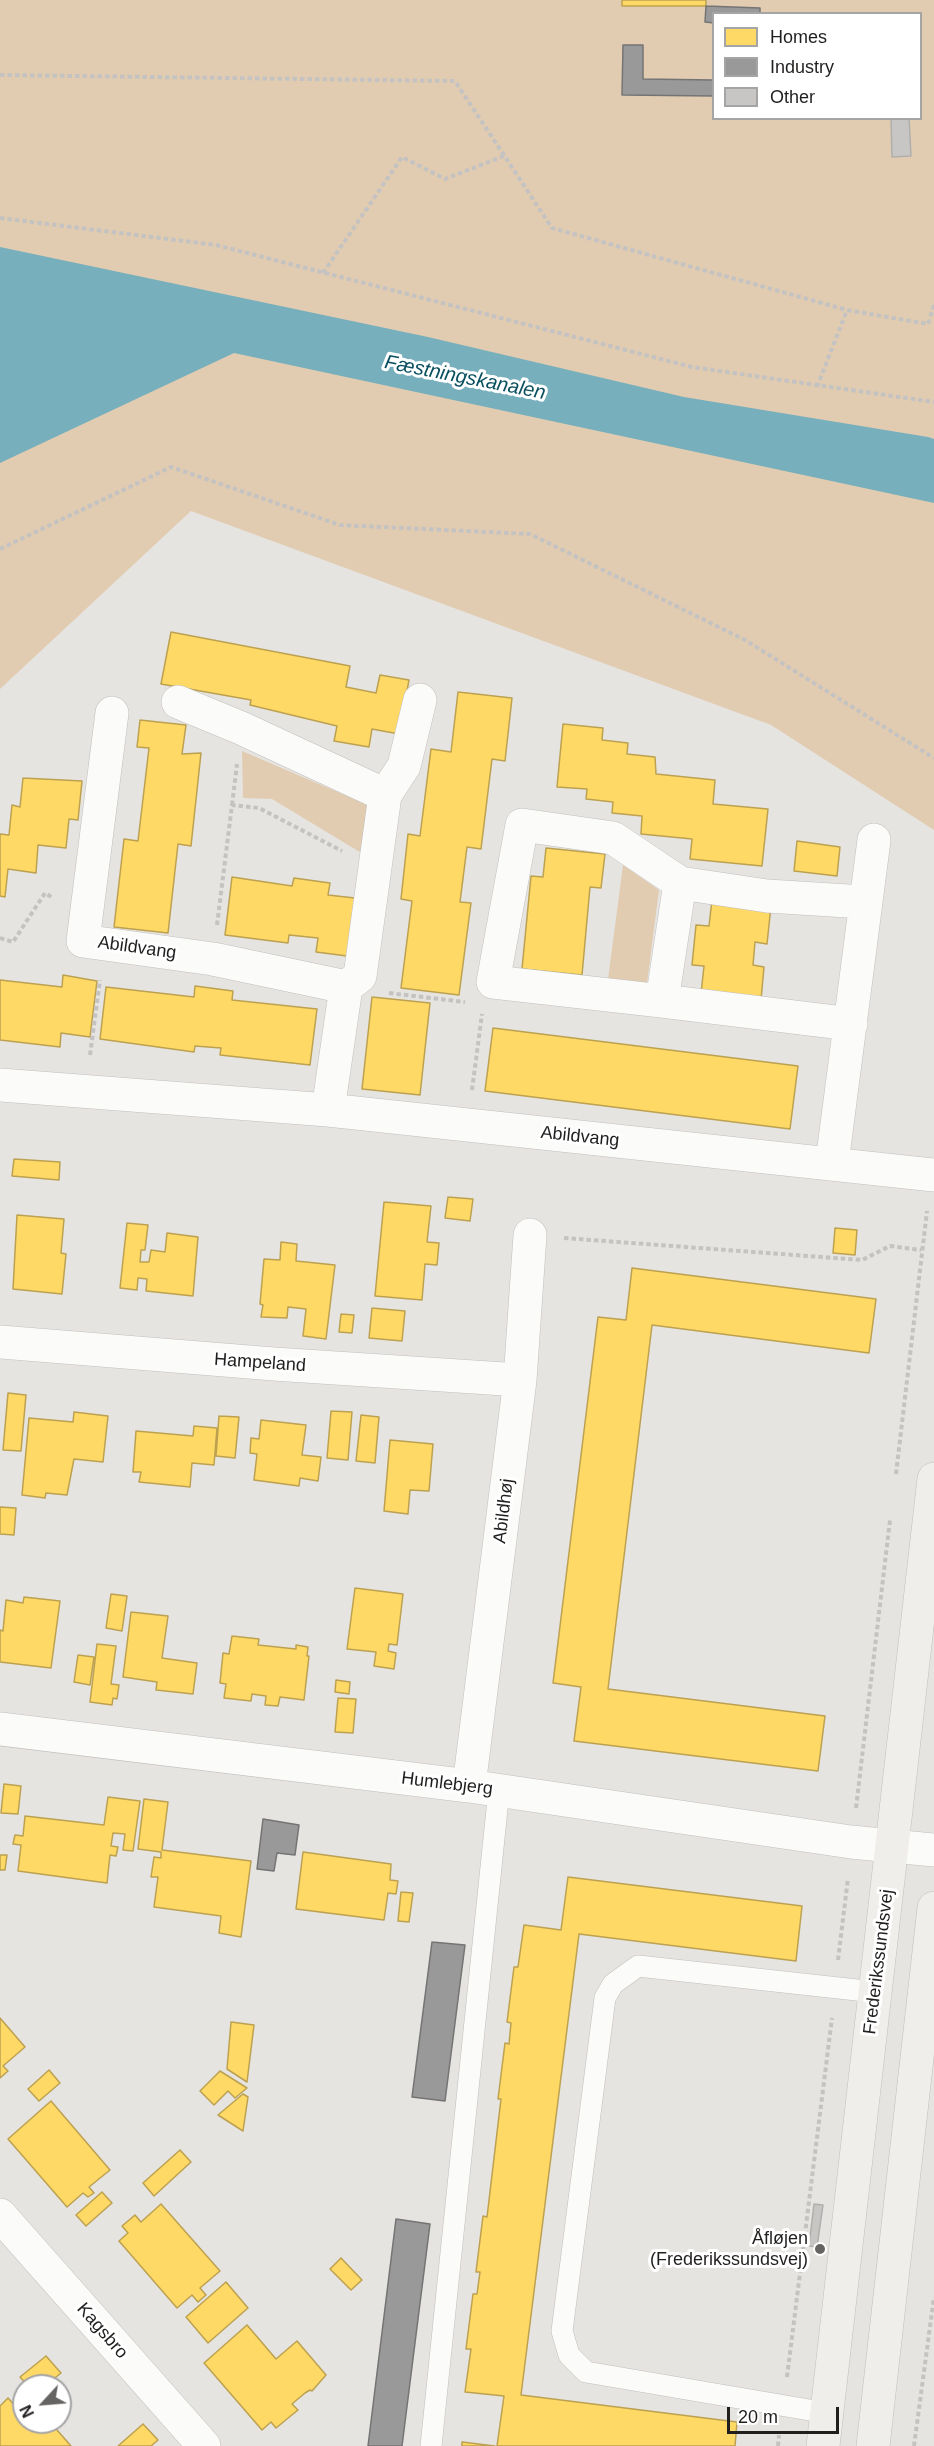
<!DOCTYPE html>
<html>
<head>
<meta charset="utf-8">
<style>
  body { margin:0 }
  #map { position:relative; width:934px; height:2446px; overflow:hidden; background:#e6e4e1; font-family:Helvetica,sans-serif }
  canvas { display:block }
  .legend { position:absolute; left:712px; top:12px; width:210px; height:108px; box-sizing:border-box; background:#fff; border:2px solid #a6a5a5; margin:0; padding:8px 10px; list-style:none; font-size:18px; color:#211f1e }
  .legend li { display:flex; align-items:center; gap:12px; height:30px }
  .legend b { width:30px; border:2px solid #a6a5a5 }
  .north { position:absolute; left:12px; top:2374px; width:60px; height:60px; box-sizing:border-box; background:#fff; border:2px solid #a6a5a5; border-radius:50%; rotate:244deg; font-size:16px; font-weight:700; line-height:24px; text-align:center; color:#211f1e }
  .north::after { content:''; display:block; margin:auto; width:21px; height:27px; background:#666462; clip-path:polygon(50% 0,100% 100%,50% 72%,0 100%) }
  .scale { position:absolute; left:727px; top:2407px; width:112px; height:27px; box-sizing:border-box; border:3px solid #211f1e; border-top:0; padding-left:8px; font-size:18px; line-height:21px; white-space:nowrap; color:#211f1e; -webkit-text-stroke:4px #fff; paint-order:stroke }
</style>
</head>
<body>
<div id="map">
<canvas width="934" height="2446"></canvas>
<ul class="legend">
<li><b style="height:16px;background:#ffd966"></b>Homes</li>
<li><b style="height:16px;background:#999"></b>Industry</li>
<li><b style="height:16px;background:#c8c6c4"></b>Other</li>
</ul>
<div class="north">N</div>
<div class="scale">20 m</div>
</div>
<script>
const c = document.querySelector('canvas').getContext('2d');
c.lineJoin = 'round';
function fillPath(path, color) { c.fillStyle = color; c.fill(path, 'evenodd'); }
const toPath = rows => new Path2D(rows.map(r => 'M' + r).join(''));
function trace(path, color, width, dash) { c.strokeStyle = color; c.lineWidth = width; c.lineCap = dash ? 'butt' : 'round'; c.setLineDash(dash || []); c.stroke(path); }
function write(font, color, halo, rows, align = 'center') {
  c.font = font + ' Helvetica,sans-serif'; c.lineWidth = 6; c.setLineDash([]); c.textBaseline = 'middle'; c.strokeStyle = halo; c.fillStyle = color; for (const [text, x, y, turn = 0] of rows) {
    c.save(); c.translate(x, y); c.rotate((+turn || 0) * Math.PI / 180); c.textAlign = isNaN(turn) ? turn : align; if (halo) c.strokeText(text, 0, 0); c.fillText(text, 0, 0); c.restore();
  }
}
fillPath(toPath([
  [0,0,934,0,934,830,771,725,191,511,0,689],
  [714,14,920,14,920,118,714,118],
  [242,751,368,805,363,854,272,799,243,798],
  [623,865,659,890,646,991,607,987]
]), '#e1ccb1');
fillPath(toPath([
  [0,247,428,337,684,397,928,437,934,439,934,503,234,353,0,463]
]), '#78afbd');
const homes = toPath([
  [622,0,706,0,706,6,622,6,622,0],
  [171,632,350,666,346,687,376,693,380,675,409,680,399,734,372,729,369,747,334,741,337,726,250,705,251,700,161,684,171,632],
  [458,692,512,698,505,761,492,759,481,849,467,847,460,902,471,903,459,995,401,988,412,901,401,899,408,834,420,836,431,749,451,752,458,692],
  [140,720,186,725,182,754,201,753,191,846,178,844,168,933,114,927,124,839,138,841,149,748,137,747,140,720],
  [563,724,603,728,602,740,628,743,627,754,655,757,656,774,715,780,713,804,768,809,762,866,690,859,692,839,641,834,642,816,612,813,613,802,586,799,587,789,557,787,563,724],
  [23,778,82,781,78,820,69,819,66,848,38,845,36,873,8,869,5,897,0,896,0,834,9,835,12,805,20,807,23,778],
  [797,841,840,847,837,876,794,871,797,841],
  [546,848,605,854,601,888,590,887,582,975,522,969,531,876,543,877,546,848],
  [232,877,292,886,294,878,330,883,328,895,355,898,347,956,316,952,318,938,289,935,288,943,225,935,232,877],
  [712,900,771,906,767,944,755,942,753,965,764,967,761,1000,701,994,704,966,692,965,696,925,709,926,712,900],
  [63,975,97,981,90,1037,61,1033,60,1047,0,1040,0,980,62,987,63,975],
  [195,986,233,991,232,1000,317,1009,310,1065,220,1055,221,1048,195,1046,194,1052,100,1039,106,987,194,997,195,986],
  [372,997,430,1003,420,1095,362,1089,372,997],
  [493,1028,798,1066,790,1129,485,1091,493,1028],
  [14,1159,60,1162,59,1180,12,1176,14,1159],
  [448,1197,473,1199,470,1221,445,1218,448,1197],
  [384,1202,431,1206,427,1242,439,1243,437,1265,425,1264,422,1300,375,1296,384,1202],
  [17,1215,64,1219,61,1253,66,1254,62,1294,13,1289,17,1215],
  [127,1223,148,1225,145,1250,141,1250,140,1262,149,1262,151,1250,165,1252,167,1233,198,1237,193,1296,146,1291,147,1279,138,1278,137,1290,120,1288,127,1223],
  [835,1228,857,1230,855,1255,833,1253,835,1228],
  [281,1242,297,1244,296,1261,335,1265,326,1339,303,1336,306,1309,288,1307,287,1318,261,1317,263,1305,260,1304,264,1259,280,1260,281,1242],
  [632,1268,876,1299,869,1353,652,1325,608,1689,825,1716,818,1771,574,1741,581,1687,553,1683,598,1317,626,1320,632,1268],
  [372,1308,405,1311,402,1341,369,1338,372,1308],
  [341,1314,354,1315,352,1333,339,1332,341,1314],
  [8,1393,26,1395,21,1451,3,1450,8,1393],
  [331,1411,352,1412,348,1460,327,1458,331,1411],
  [74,1412,108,1416,103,1462,74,1459,67,1495,46,1493,45,1498,22,1495,29,1418,73,1422,74,1412],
  [361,1415,379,1417,375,1463,356,1461,361,1415],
  [219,1416,239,1417,235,1458,216,1456,219,1416],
  [261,1420,306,1425,302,1455,321,1457,318,1481,300,1478,299,1486,254,1480,257,1454,250,1453,251,1438,259,1439,261,1420],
  [194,1426,217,1428,214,1465,192,1463,190,1487,139,1482,141,1472,133,1472,136,1431,193,1436,194,1426],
  [390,1440,433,1444,429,1491,410,1490,408,1514,384,1511,390,1440],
  [0,1507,16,1508,14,1535,0,1534,0,1507],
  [355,1588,403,1594,397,1645,389,1644,388,1651,396,1653,394,1669,374,1666,376,1652,347,1649,355,1588],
  [111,1594,127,1596,122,1631,106,1628,111,1594],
  [24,1597,60,1601,51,1668,0,1662,0,1630,3,1631,6,1600,23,1603,24,1597],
  [131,1612,168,1616,162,1658,197,1663,193,1694,156,1690,157,1682,123,1677,131,1612],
  [232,1636,259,1639,258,1645,296,1649,296,1645,308,1647,307,1656,309,1656,304,1700,280,1697,278,1706,265,1705,266,1696,252,1694,251,1701,224,1698,226,1684,220,1683,223,1653,229,1654,232,1636],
  [97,1644,116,1646,111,1684,119,1685,117,1699,113,1698,112,1705,90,1702,97,1644],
  [78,1655,94,1657,90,1685,74,1682,78,1655],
  [336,1680,350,1682,349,1694,335,1692,336,1680],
  [338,1698,356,1699,353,1733,335,1732,338,1698],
  [4,1784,21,1786,18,1814,1,1813,4,1784],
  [108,1797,140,1801,133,1851,123,1850,125,1834,113,1833,111,1846,118,1847,116,1856,110,1855,107,1883,18,1871,21,1845,13,1844,15,1835,23,1836,25,1816,104,1825,108,1797],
  [144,1799,168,1802,162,1850,251,1861,241,1937,219,1933,221,1916,154,1907,158,1877,151,1877,154,1857,161,1858,161,1852,138,1849,144,1799],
  [303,1852,391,1864,390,1880,398,1881,396,1894,388,1893,384,1920,296,1909,303,1852],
  [0,1855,7,1855,5,1870,0,1870,0,1855],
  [568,1877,802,1906,796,1961,579,1934,521,2395,737,2422,735,2446,497,2446,504,2396,465,2392,471,2349,466,2349,473,2294,477,2294,480,2272,476,2272,483,2216,487,2217,501,2099,498,2099,505,2043,509,2044,511,2023,507,2022,514,1967,518,1967,524,1925,561,1930,568,1877],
  [401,1892,413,1893,409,1922,398,1921,401,1892],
  [0,2018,25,2047,3,2066,8,2071,0,2078,0,2018],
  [231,2022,254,2025,247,2082,227,2069,231,2022],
  [49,2070,60,2083,39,2101,28,2089,49,2070],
  [220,2071,247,2088,235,2098,228,2091,214,2105,200,2091,220,2071],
  [243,2094,248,2097,243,2131,218,2115,243,2094],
  [51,2101,110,2170,89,2187,94,2193,88,2197,83,2193,67,2207,8,2139,51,2101],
  [180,2150,191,2162,154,2196,143,2183,180,2150],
  [102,2192,112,2203,86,2226,76,2215,102,2192],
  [161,2204,220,2271,200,2288,206,2295,198,2302,192,2295,177,2308,119,2241,128,2233,122,2226,135,2215,141,2222,161,2204],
  [341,2258,362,2280,351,2290,330,2269,341,2258],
  [226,2282,248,2308,208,2343,186,2317,226,2282],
  [247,2325,276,2359,297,2341,326,2375,312,2391,310,2390,305,2393,292,2404,298,2410,276,2428,271,2422,262,2430,204,2363,247,2325],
  [46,2356,61,2373,45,2386,28,2386,20,2377,46,2356],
  [8,2398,18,2409,24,2404,24,2422,50,2422,71,2446,0,2446,0,2406,8,2398],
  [143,2424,158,2440,151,2446,118,2446,143,2424],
  [462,2442,495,2446,462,2446,462,2442]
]);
fillPath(homes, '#ffd966');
trace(homes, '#bca150', 1.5);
const industry = toPath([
  [706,6,760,8,760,14,714,14,714,23,705,22,706,6],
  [623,45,643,45,643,79,714,80,714,96,622,95,623,45],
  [263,1819,299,1825,295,1855,277,1853,274,1871,257,1869,263,1819],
  [432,1942,465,1945,445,2101,412,2097,432,1942],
  [396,2219,430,2224,402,2446,368,2446,396,2219]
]);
fillPath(industry, '#999');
trace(industry, '#757474', 1.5);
const building = toPath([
  [891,118,909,118,911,156,892,157,891,118],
  [814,2204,823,2205,817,2247,809,2246,814,2204]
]);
fillPath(building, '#c8c6c4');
trace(building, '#b0afad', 1.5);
const service = toPath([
  [827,2413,586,2372,569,2355,562,2331,605,1998,613,1984,638,1966,875,1992],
  [431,2446,499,1790]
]);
const minor = toPath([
  [178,702,241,728,385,795,360,976,346,987,328,1110],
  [112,713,83,941,213,959,346,987],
  [385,795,404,766,420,700],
  [680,883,662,1001,493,982,522,825,613,838,680,883,767,896,864,902],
  [662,1001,851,1024],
  [0,1085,328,1110,934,1175],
  [832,1163,874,840],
  [0,1342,274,1364,520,1380],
  [0,1729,469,1786,851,1842,934,1850],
  [469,1786,520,1380,530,1235],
  [0,2215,204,2446]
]);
const secondary = toPath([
  [823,2446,934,1479],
  [873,2446,934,1908]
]);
trace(service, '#c1bfbd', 22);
trace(minor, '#c1bfbd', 34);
trace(secondary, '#c1bfbd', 34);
trace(toPath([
  [0,75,455,81,552,228,847,310,928,324,934,305],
  [0,218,216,245,692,367,934,402],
  [323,273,402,157,445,179,504,156],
  [817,387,847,310],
  [0,549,171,467,340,525,530,534,745,640,934,758],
  [232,805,237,764],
  [217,925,232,805,259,808,342,851],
  [0,938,13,942,45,893,53,898],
  [389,993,465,1002],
  [90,1055,100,980],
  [472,1090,482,1014],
  [564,1238,862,1260,890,1246,921,1250],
  [896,1474,927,1211],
  [856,1808,890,1520],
  [838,1960,848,1878],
  [787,2377,832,2018],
  [778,2446,779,2435],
  [914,2446,934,2297]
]), '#c4c3c2', 4, [4.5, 3]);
trace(service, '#fbfbfa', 21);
trace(minor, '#fbfbfa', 33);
trace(secondary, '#f0eeeb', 33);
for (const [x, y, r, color] of [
  [820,2249,6,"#666462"]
]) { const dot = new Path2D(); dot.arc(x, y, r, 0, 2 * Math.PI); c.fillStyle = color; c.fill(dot); trace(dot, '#fff', 2); }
write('18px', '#211f1e', '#fff', [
  ["Abildvang",137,948,8],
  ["Abildvang",580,1137,6],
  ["Hampeland",260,1363,4],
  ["Abildhøj",504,1511,-83],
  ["Humlebjerg",447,1784,7],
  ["Frederikssundsvej",879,1962,-83],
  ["Kagsbro",102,2331,49]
]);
write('18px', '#211f1e', '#fff', [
  ["Åfløjen",808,2239],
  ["(Frederikssundsvej)",808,2260]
], 'right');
write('italic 20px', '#094f5f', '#fff', [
  ["Fæstningskanalen",465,378,11]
]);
</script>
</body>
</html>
